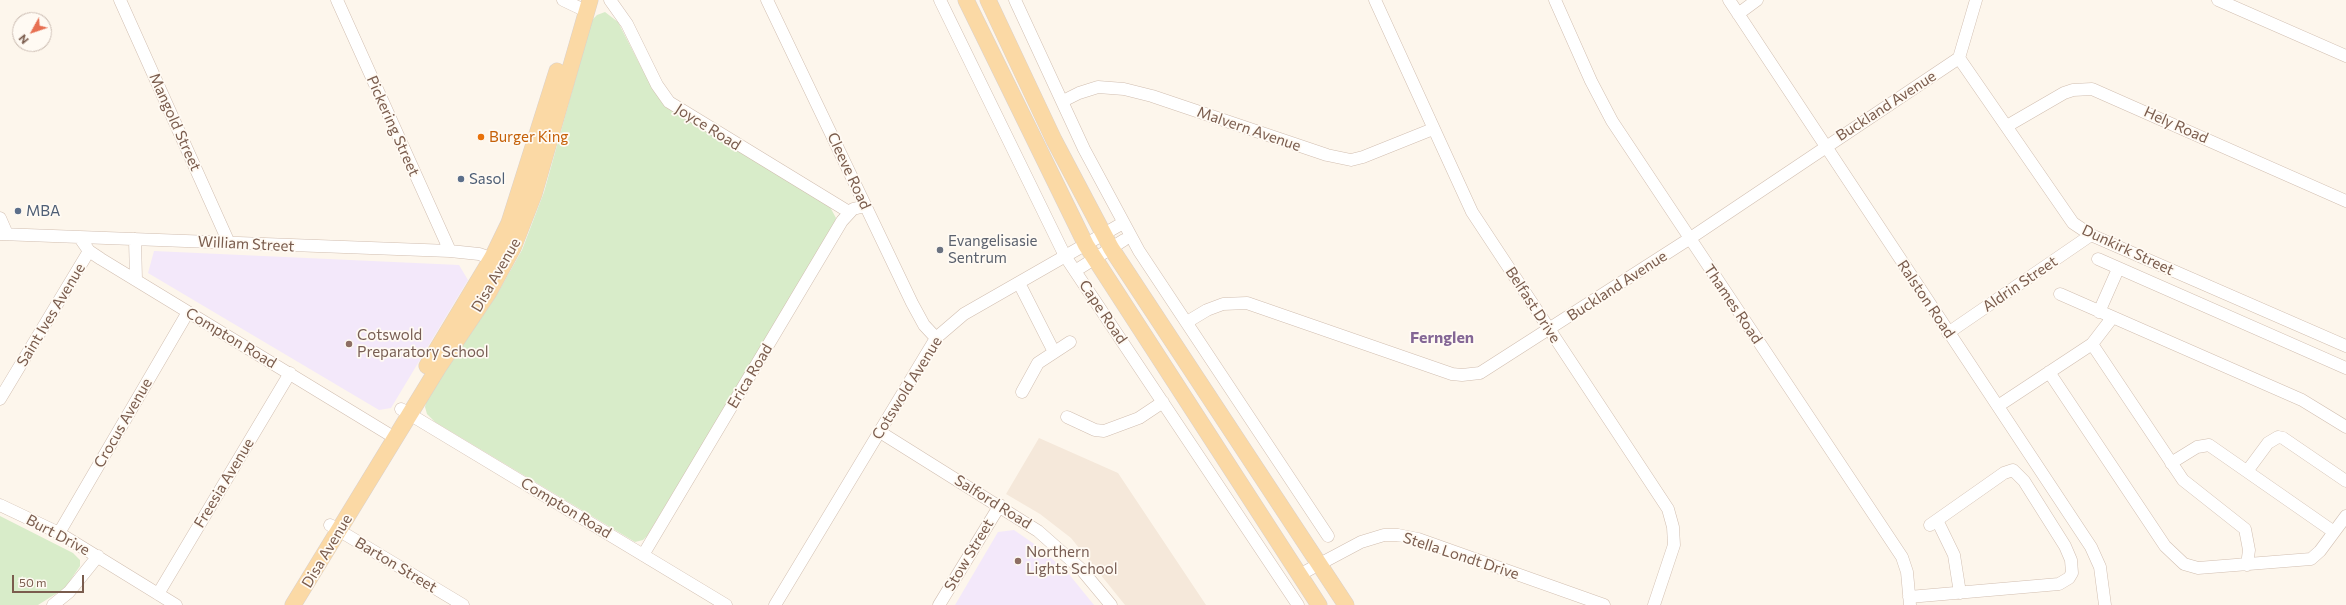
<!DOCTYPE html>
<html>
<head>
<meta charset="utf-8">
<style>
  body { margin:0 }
  #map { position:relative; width:2346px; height:605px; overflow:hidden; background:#fdf6ec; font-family:Commissioner,sans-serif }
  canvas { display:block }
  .north { position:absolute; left:12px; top:12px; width:40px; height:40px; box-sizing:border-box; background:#fffaf3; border:1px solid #cabbb1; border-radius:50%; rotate:230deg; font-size:11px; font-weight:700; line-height:16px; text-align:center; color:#7a5c4d }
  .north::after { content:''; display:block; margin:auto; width:14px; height:18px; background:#e76f51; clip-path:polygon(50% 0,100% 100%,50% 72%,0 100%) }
  .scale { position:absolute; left:12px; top:575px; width:72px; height:18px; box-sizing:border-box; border:2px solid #7a5c4d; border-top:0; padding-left:5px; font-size:12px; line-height:14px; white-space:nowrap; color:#7a5c4d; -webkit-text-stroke:3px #fffaf3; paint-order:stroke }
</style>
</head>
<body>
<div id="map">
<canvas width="2346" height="605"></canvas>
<div class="north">N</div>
<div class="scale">50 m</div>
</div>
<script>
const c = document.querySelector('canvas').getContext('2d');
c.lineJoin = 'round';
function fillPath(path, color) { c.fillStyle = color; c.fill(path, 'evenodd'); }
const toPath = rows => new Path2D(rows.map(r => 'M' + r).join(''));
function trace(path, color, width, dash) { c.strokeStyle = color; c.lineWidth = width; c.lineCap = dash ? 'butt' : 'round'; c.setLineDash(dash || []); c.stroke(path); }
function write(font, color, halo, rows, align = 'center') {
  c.font = font + ' Commissioner,sans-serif'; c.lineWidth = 3.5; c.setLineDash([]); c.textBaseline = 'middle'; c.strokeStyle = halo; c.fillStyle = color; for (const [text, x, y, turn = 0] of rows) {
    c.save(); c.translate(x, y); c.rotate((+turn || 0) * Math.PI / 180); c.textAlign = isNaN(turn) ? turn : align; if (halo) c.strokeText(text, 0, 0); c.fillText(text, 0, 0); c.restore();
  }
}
fillPath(toPath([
  [1039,438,1118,473,1206,605,1125,605,1071,538,1040,514,1006,494]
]), '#f5e8da');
fillPath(toPath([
  [154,251,459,265,468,280,391,408,379,410,148,273],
  [1014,530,1040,548,1068,573,1094,605,955,605,998,532]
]), '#f3e8fa');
fillPath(toPath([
  [605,12,618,22,653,90,666,106,830,207,836,218,834,226,647,536,643,540,635,542,435,422,427,414,425,407,427,398,496,296,522,250,544,192,592,20,597,15],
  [0,516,73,553,80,560,80,566,65,588,38,605,0,605]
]), '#d8ecc9');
const minor = toPath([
  [120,0,229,243],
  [337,0,450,251],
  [563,0,586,11],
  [610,0,627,24,657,85,669,102,849,212],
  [767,0,912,303,924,325,936,338],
  [940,0,1065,256,1298,605],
  [1015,0,1084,149,1139,251,1328,536],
  [1375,0,1472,212,1668,509,1673,527,1674,545,1654,605],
  [1555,0,1591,81,1612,121,1902,557,1907,572,1910,605],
  [1729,0,2091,547,2100,567,2105,605],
  [2218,0,2346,56],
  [1738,14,1757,0],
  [1959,58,2073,223,2091,235,2346,346],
  [1063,101,1079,93,1098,87,1124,89,1152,96,1327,155,1351,160,1363,157,1433,129],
  [2007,126,2064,93,2073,90,2092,89,2346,201],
  [0,218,7,234],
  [0,234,450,251,479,254,499,261],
  [80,238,89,251,101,259,395,438],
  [135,239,136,280],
  [2098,259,2346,368],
  [1075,271,1124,240],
  [1019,283,1054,352],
  [2060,294,2302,400,2346,427],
  [2099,312,2118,269],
  [1187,322,1207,310,1223,304,1247,303,1452,374,1462,375,1480,373,1689,239,1959,58,1976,0],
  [1948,333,2091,235],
  [2092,344,2183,480,2245,529,2249,550,2247,565],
  [2049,372,2165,546,2184,564,2198,568,2311,559,2320,551,2346,516],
  [1022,392,1038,363,1070,342],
  [0,399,89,251],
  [1998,406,2092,344,2112,318],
  [401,409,726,605],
  [1067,417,1095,430,1104,431,1139,418,1163,402],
  [880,432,1038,531,1081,569,1111,605],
  [2171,463,2197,447,2209,445,2334,532],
  [2248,470,2268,443,2278,437,2283,438,2346,481],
  [0,505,59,533,176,605],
  [1937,520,1954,555,1960,593],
  [330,525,463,605],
  [59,533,188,312],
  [643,555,842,221,853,209,865,206],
  [1299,575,1361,542,1384,535,1398,535,1418,539,1604,605],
  [158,594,290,373],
  [1909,597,2059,584,2069,578,2072,573,2071,560,2065,546,2024,481,2013,470,2004,473,1930,525],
  [53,605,69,592,98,556],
  [775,605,936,338,964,314,1123,223],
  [939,605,1000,505]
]);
const major = toPath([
  [966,0,1086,245,1319,605],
  [988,0,1054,140,1111,248,1346,605],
  [427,366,492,258,509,223,557,71],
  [293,605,438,368,489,292,513,248,534,194,590,0]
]);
trace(minor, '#d1beb0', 13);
trace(major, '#dad1cd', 17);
trace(minor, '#fff', 12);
trace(major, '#fbd9a5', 16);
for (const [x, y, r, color] of [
  [481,137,4,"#e8710a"],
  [461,179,4,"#5c6f8a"],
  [18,211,4,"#5c6f8a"],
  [940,250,4,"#6b7280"],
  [349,344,4,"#8d6e63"],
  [1018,561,4,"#8d6e63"]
]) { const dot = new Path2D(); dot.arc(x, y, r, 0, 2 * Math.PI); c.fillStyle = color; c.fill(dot); trace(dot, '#fffaf3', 1.5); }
write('15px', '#7a5c4d', '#fffaf3', [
  ["Buckland Avenue",1886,106,-33],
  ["Mangold Street",175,122,66],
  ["Hely Road",2176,125,24],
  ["Pickering Street",393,126,66],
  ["Joyce Road",708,127,32],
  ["Malvern Avenue",1249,129,19],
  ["Cleeve Road",849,171,65],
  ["William Street",246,244,3],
  ["Dunkirk Street",2128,250,25],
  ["Disa Avenue",496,275,-60],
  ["Aldrin Street",2020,284,-34],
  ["Buckland Avenue",1617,286,-33],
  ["Ralston Road",1926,299,56],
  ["Thames Road",1733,304,56],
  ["Belfast Drive",1533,305,57],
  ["Cape Road",1103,312,56],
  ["Saint Ives Avenue",51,315,-59],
  ["Compton Road",231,338,31],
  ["Erica Road",750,376,-59],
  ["Cotswold Avenue",907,388,-58],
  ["Crocus Avenue",123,423,-60],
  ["Freesia Avenue",224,483,-59],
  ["Salford Road",993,502,32],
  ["Compton Road",566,508,31],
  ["Burt Drive",58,535,28],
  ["Disa Avenue",327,551,-59],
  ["Stow Street",969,555,-59],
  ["Stella Londt Drive",1461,556,18],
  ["Barton Street",396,565,31]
]);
write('15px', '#c56008', '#fffaf3', [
  ["Burger King",489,137]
], 'left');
write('15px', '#4e5e75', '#fffaf3', [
  ["Sasol",469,179],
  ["MBA",26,211]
], 'left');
write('15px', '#5b616d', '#fffaf3', [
  ["Evangelisasie",948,241],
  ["Sentrum",948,258]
], 'left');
write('15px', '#785e54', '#fffaf3', [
  ["Cotswold",357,335],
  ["Preparatory School",357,352],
  ["Northern",1026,552],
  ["Lights School",1026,569]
], 'left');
write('bold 16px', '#846695', '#fffaf3', [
  ["Fernglen",1442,338]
]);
</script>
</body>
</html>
